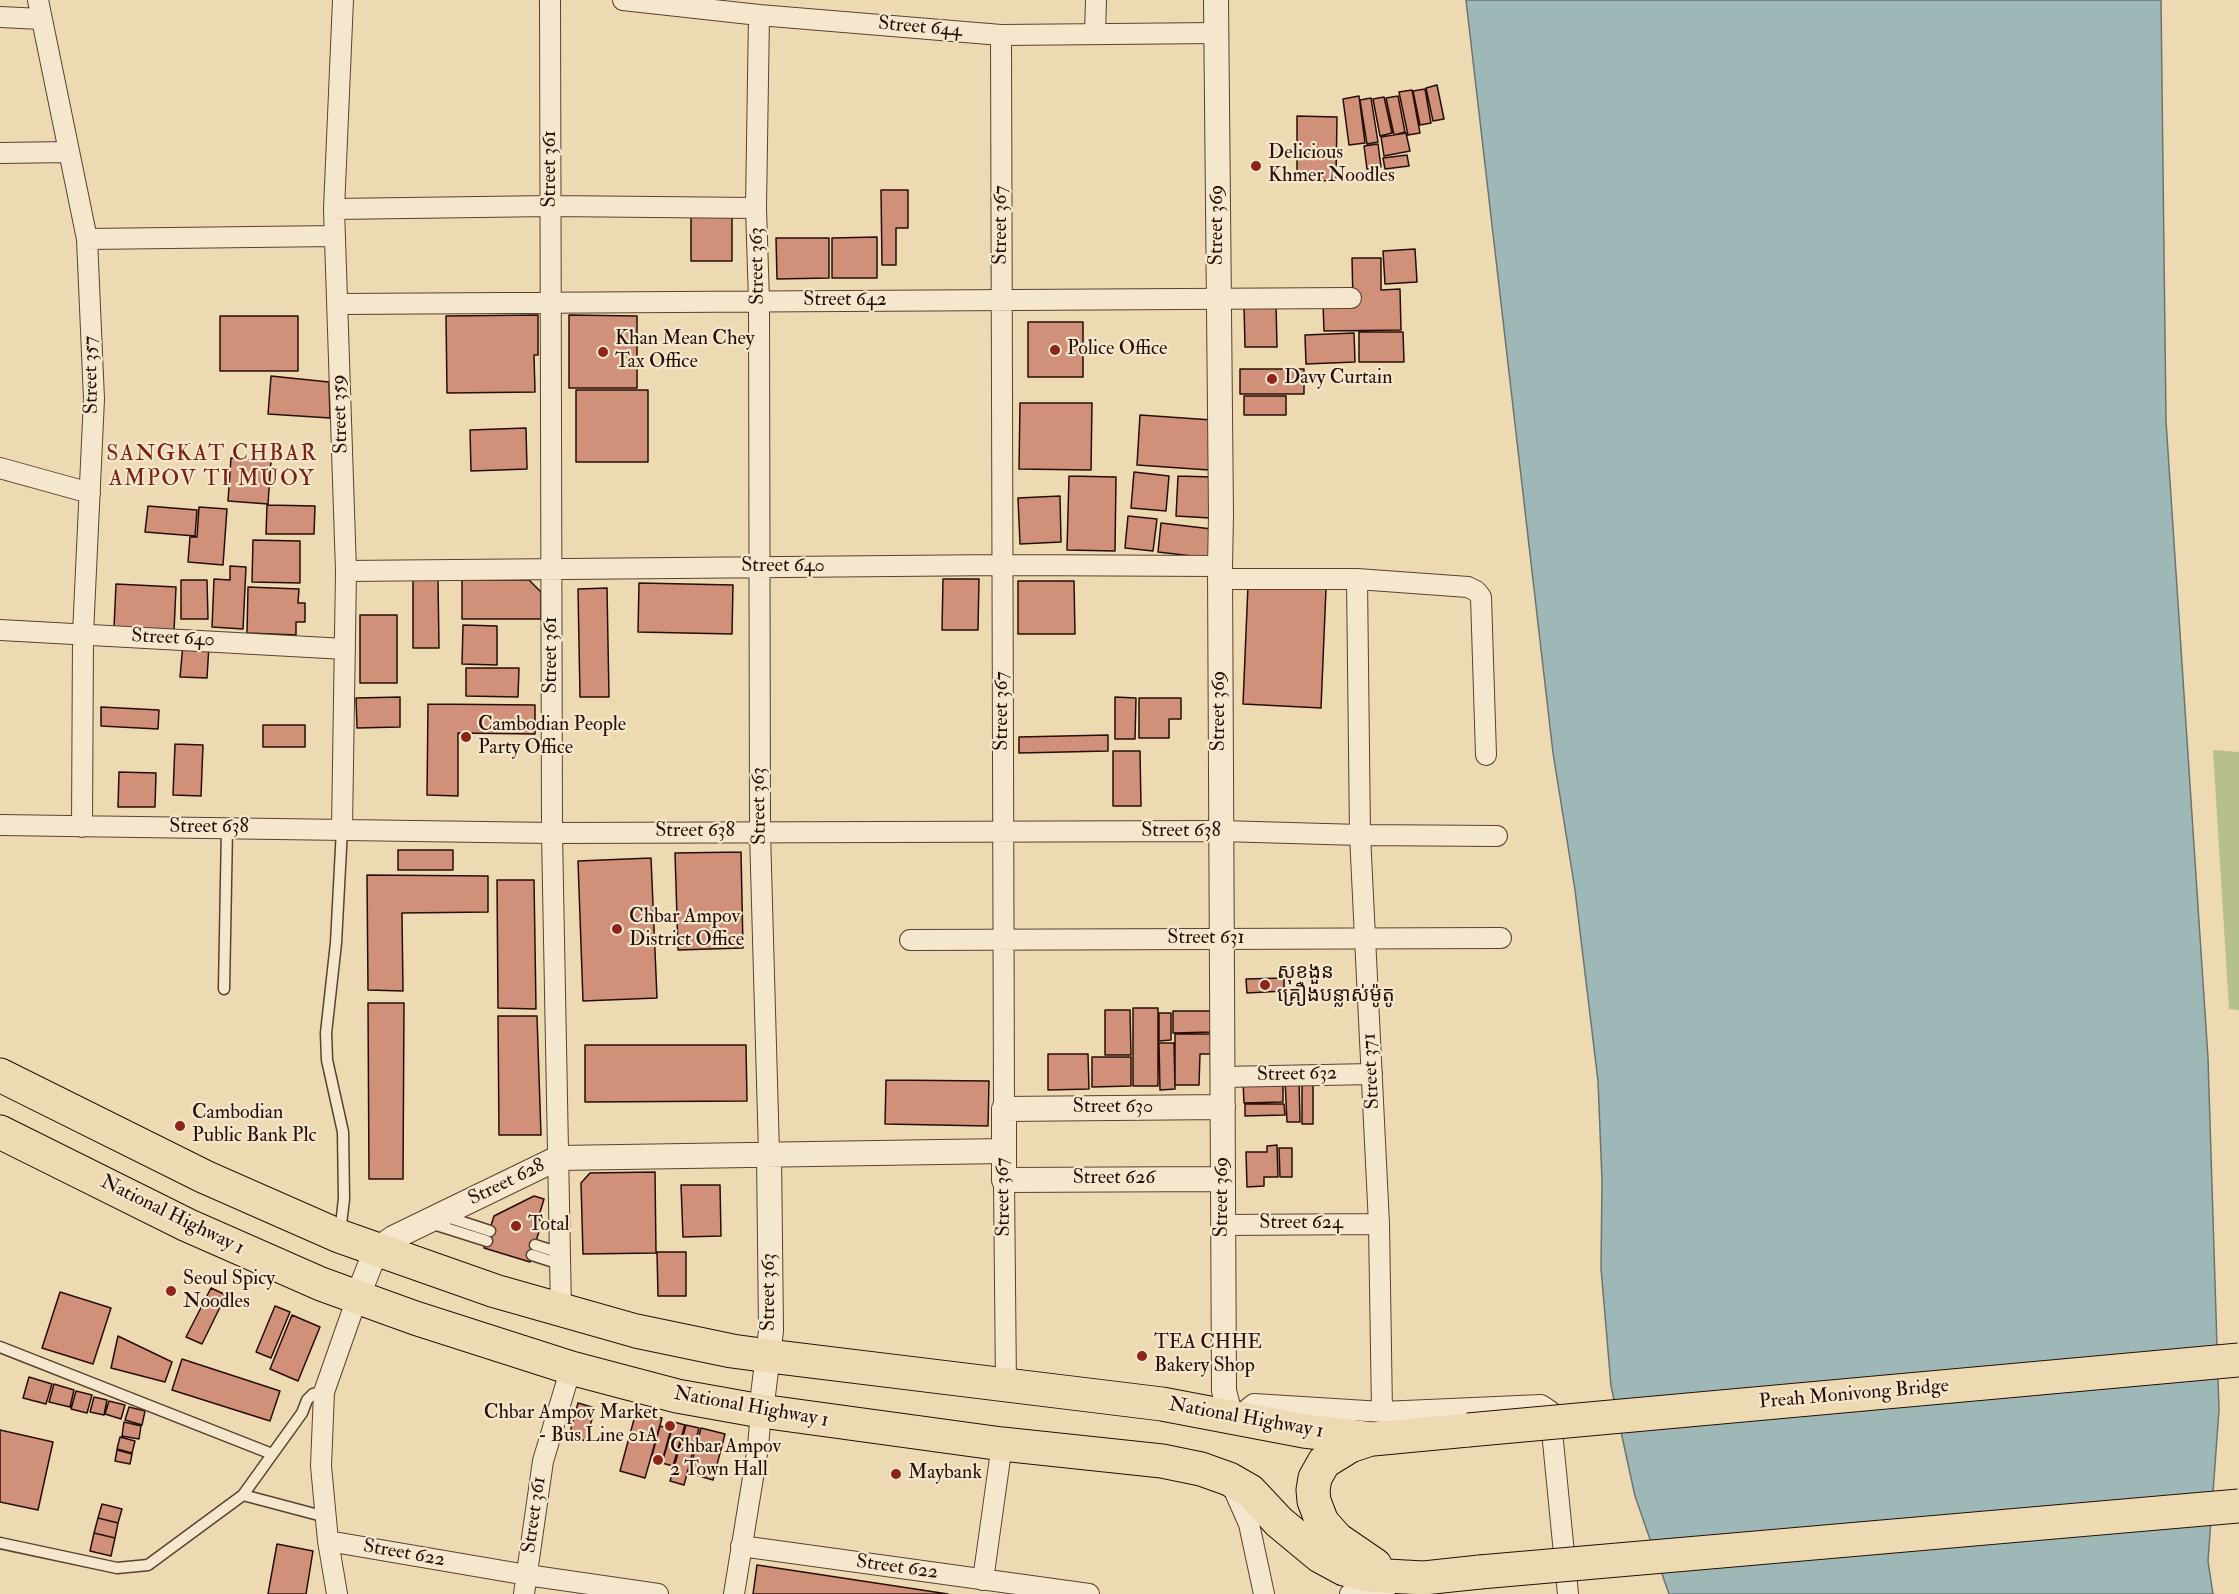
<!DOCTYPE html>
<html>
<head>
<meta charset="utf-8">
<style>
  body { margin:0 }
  canvas { display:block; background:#eedab2 }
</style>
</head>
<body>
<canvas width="2239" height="1594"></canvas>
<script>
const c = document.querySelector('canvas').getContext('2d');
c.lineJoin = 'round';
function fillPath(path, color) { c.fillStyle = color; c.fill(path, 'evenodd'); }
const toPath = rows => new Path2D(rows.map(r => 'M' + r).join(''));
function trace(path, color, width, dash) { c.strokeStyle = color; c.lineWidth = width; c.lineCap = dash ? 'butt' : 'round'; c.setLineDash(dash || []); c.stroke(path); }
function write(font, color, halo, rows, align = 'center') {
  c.font = font + ' "IM FELL Double Pica","Noto Sans Khmer",serif'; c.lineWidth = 4.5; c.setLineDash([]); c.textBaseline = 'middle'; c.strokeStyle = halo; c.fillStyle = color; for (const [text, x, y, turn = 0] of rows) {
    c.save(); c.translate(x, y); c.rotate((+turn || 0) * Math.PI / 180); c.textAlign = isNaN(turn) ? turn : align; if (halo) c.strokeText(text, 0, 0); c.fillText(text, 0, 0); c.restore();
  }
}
fillPath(toPath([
  [2213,750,2239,752,2239,1010,2229,1009]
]), '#b6c08e');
const water = toPath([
  [1466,0,2161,0,2166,421,2208,1058,2219,1410,2208,1561,2213,1594,1669,1594,1635,1496,1611,1386,1601,1268,1602,1180,1598,1081,1575,890,1553,753,1466,0]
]);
fillPath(water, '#9db8b6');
trace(water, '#6d7470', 1.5);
const building = toPath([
  [1437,85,1444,119,1433,121,1426,88,1437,85],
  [1425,89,1431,123,1420,125,1413,91,1425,89],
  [1412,90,1420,133,1408,135,1399,92,1412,90],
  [1359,96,1365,143,1349,145,1343,99,1359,96],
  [1398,96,1405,132,1394,135,1386,98,1398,96],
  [1384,97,1392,133,1380,136,1373,99,1384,97],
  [1371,98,1378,142,1367,144,1360,100,1371,98],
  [1297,116,1337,117,1336,181,1297,180,1297,116],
  [1406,133,1410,151,1384,156,1381,137,1406,133],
  [1378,144,1381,167,1367,169,1364,146,1378,144],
  [1407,155,1409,166,1385,169,1383,158,1407,155],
  [881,190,908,190,908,228,896,228,896,265,882,265,881,190],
  [691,209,732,209,732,261,691,261,691,209],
  [877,237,877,278,832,278,832,238,877,237],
  [776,238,829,238,829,278,777,279,776,238],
  [1415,249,1417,282,1385,284,1383,251,1415,249],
  [1352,258,1381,258,1381,290,1400,289,1401,330,1324,331,1323,303,1353,302,1352,258],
  [1276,304,1277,347,1245,347,1244,305,1276,304],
  [538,315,538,355,534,355,535,392,447,393,446,316,538,315],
  [569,315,637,316,637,388,569,388,569,315],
  [220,316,298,316,298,371,220,371,220,316],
  [1028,322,1083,322,1083,377,1028,377,1028,322],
  [1359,332,1403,332,1404,362,1359,362,1359,332],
  [1354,333,1355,362,1306,364,1305,335,1354,333],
  [1240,369,1304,369,1304,394,1240,394,1240,369],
  [271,376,329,382,330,418,268,414,271,376],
  [576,390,648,390,648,462,576,462,576,390],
  [1244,396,1286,396,1286,415,1244,415,1244,396],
  [1020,403,1092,403,1091,470,1019,469,1020,403],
  [1140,415,1212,420,1209,470,1137,465,1140,415],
  [526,428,527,469,471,471,470,430,526,428],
  [231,458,271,461,268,504,228,501,231,458],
  [1134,472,1169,476,1166,511,1131,508,1134,472],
  [1069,476,1116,477,1115,551,1067,550,1069,476],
  [1178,476,1211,477,1210,518,1176,516,1178,476],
  [1060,496,1061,542,1020,544,1018,498,1060,496],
  [267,505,315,506,314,534,266,534,267,505],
  [148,506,197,510,195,536,145,532,148,506],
  [199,507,227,509,223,565,188,562,190,537,197,537,199,507],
  [1128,516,1157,519,1153,551,1125,548,1128,516],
  [1161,523,1212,529,1209,558,1158,552,1161,523],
  [253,540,300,541,300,583,252,582,253,540],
  [230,566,246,567,243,629,212,627,214,579,230,580,230,566],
  [943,579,979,579,978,630,942,630,943,579],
  [181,580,207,580,208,619,181,619,181,580],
  [413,580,438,580,439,648,413,648,413,580],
  [462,580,529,580,541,592,541,619,462,619,462,580],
  [1018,581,1074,581,1075,634,1018,634,1018,581],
  [639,583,733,585,732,634,638,632,639,583],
  [116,584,176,587,174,631,114,628,116,584],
  [1248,585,1326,589,1321,708,1243,704,1248,585],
  [248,587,299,589,298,603,305,603,305,622,296,622,296,635,247,633,248,587],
  [607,588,609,697,580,697,578,589,607,588],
  [360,615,397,615,397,683,360,683,360,615],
  [463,625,497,626,497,665,462,664,463,625],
  [183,644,209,645,207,678,180,677,183,644],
  [466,668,519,668,518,697,466,696,466,668],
  [400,697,400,727,357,728,356,698,400,697],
  [1115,697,1136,698,1135,739,1115,739,1115,697],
  [1139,698,1181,698,1181,719,1169,719,1169,738,1139,738,1139,698],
  [428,704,535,705,535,734,458,733,458,796,427,795,428,704],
  [101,707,159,710,158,729,101,726,101,707],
  [263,725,305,725,305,747,263,747,263,725],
  [1108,735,1108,751,1019,753,1019,737,1108,735],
  [175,744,203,745,201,796,173,795,175,744],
  [1113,751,1140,751,1141,806,1113,806,1113,751],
  [119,772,156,773,155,807,118,807,119,772],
  [398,850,453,850,453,870,398,870,398,850],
  [741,852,743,948,678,950,675,853,741,852],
  [651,858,657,998,583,1001,578,861,651,858],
  [367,875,488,876,488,912,402,913,403,991,368,990,367,875],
  [497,880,534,880,536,1009,498,1008,497,880],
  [1284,978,1284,991,1247,993,1246,979,1284,978],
  [368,1003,404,1003,403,1179,369,1179,368,1003],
  [1133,1008,1158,1008,1158,1086,1133,1086,1133,1008],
  [1105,1010,1130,1010,1131,1055,1105,1055,1105,1010],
  [1173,1011,1213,1011,1213,1032,1173,1033,1173,1011],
  [1159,1013,1171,1013,1171,1040,1159,1041,1159,1013],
  [498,1016,537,1016,541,1135,499,1135,498,1016],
  [1175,1034,1213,1034,1213,1054,1200,1054,1199,1085,1175,1085,1175,1034],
  [1159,1043,1174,1043,1175,1089,1160,1090,1159,1043],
  [585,1045,746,1045,747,1101,585,1102,585,1045],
  [1048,1054,1088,1054,1089,1089,1048,1090,1048,1054],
  [1092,1057,1131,1057,1131,1086,1092,1087,1092,1057],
  [1285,1079,1299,1079,1300,1122,1287,1122,1285,1079],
  [886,1080,989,1081,988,1126,885,1124,886,1080],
  [1283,1080,1283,1102,1244,1103,1243,1081,1283,1080],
  [1302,1085,1313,1085,1313,1124,1302,1124,1302,1085],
  [1245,1104,1284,1104,1285,1115,1245,1116,1245,1104],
  [1277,1145,1278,1177,1264,1177,1264,1186,1247,1187,1246,1152,1267,1152,1267,1146,1277,1145],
  [1279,1148,1292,1148,1292,1177,1280,1177,1279,1148],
  [655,1172,656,1253,583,1254,581,1183,590,1173,655,1172],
  [681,1185,720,1185,721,1236,683,1237,681,1185],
  [534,1196,544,1199,538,1219,542,1221,530,1262,484,1248,494,1216,534,1196],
  [657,1252,686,1252,686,1296,658,1296,657,1252],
  [211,1288,226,1295,202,1344,186,1337,211,1288],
  [60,1292,111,1308,93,1364,42,1348,60,1292],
  [275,1306,290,1312,271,1358,256,1352,275,1306],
  [292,1315,320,1327,298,1381,270,1369,292,1315],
  [118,1336,172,1362,165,1382,111,1368,118,1336],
  [182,1359,280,1391,270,1421,172,1390,182,1359],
  [29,1377,52,1384,46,1404,23,1398,29,1377],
  [54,1384,74,1390,70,1407,49,1402,54,1384],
  [76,1391,92,1395,87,1413,71,1409,76,1391],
  [94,1397,107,1400,104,1415,90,1412,94,1397],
  [109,1401,125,1405,121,1419,105,1414,109,1401],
  [578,1403,595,1408,586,1441,569,1436,578,1403],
  [129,1407,145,1411,142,1425,125,1420,129,1407],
  [636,1412,662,1418,645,1478,620,1471,636,1412],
  [124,1422,141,1426,139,1439,122,1436,124,1422],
  [674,1422,685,1425,673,1466,662,1463,674,1422],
  [686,1425,699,1428,684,1485,670,1481,686,1425],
  [660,1426,671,1429,662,1462,651,1459,660,1426],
  [701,1428,725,1434,713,1480,689,1473,701,1428],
  [0,1430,53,1442,38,1510,0,1502,0,1430],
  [120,1437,135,1441,132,1453,117,1449,120,1437],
  [117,1450,132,1454,130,1464,115,1461,117,1450],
  [102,1504,122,1509,118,1523,98,1518,102,1504],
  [98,1518,118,1523,115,1538,94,1533,98,1518],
  [94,1533,115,1538,111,1556,90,1551,94,1533],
  [277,1544,313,1551,306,1594,268,1594,277,1544],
  [757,1565,948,1594,753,1594,757,1565]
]);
fillPath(building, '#d09079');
trace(building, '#260f06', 1.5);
const service = toPath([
  [224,989,227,828],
  [444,1216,490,1231],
  [430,1223,487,1241],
  [340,1233,344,1199,343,1132,327,1060,326,1033,336,943,342,829],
  [535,1245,560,1253],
  [532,1255,560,1264],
  [0,1347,272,1454],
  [243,1495,326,1517],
  [0,1543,117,1568,148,1565,243,1495,302,1413,307,1400,313,1394,324,1392]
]);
const minor = toPath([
  [38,0,87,239,94,399,83,634,82,827],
  [550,0,552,833,561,1310],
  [623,0,759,15,1001,35,1217,33],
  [759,15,756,208,759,301,760,832,769,1153],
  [0,17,41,19],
  [1095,34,1096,0],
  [1001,35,1004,1109],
  [0,153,68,152],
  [334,209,551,206,756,208],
  [87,239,335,236],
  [338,304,1351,298],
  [0,468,90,493],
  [346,571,1002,565,1220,566],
  [1220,579,1357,579,1468,587,1476,591,1481,597,1486,755],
  [1357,579,1360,835,1379,1224,1382,1412],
  [0,630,345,649],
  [0,825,552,833,1221,831,1360,835,1497,836],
  [342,829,346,571,334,209,343,0],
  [910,940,1501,938],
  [1222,1077,1372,1074],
  [1004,1180,1006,1387],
  [1223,1225,1379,1224],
  [1235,1419,1254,1404,1382,1412,1541,1405,1550,1411,1568,1594],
  [1230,1481,1249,1524,1264,1594],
  [328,1541,527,1575,658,1594],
  [741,1546,1089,1594],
  [983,1580,1002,1444],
  [337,1594,328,1541,321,1466,324,1392,357,1298],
  [524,1594,543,1461,571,1368],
  [734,1594,758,1447,761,1411],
  [1350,1594,1388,1586]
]);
const tertiary = toPath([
  [1216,0,1221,515,1220,566,1224,1391,1228,1406,1235,1419],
  [1223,1107,1004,1109,1004,1180,1223,1179],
  [357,1298,376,1250,393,1238,558,1158,1004,1151],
  [761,1411,771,1331,769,1153]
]);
const trunk = toPath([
  [0,1075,205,1177,339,1236,495,1291,636,1331,732,1351,769,1356,1162,1404,1304,1431,1373,1439,1468,1430],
  [0,1132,187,1225,321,1284,415,1318,571,1368,677,1396,761,1411,1002,1444,1162,1461,1201,1469,1229,1479,1250,1491,1279,1522,1320,1556,1344,1569,1368,1575,1424,1578,1480,1572],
  [1371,1439,1350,1446,1324,1462,1315,1478,1313,1490,1314,1501,1322,1522,1337,1539,1375,1565]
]);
trace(service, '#584231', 13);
trace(minor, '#584231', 22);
trace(tertiary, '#584231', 26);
trace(trunk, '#260f06', 35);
trace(service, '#f4e7cd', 10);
trace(minor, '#f4e7cd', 20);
trace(tertiary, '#f4e7cd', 24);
trace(trunk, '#eedab2', 33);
const trunkBridge = toPath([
  [1468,1430,2239,1360],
  [1480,1572,2239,1506]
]);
trace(trunkBridge, '#260f06', 35, []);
trace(trunkBridge, '#eedab2', 33);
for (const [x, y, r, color] of [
  [1256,166,6,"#8f2418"],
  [1055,350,6,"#8f2418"],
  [603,352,6,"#8f2418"],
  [1272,379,6,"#8f2418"],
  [466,737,6,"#8f2418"],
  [617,929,6,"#8f2418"],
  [1265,985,6,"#8f2418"],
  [180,1126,6,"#8f2418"],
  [516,1226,6,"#8f2418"],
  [171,1291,6,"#8f2418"],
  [1142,1356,6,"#8f2418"],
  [670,1426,6,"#8f2418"],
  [658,1460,6,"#8f2418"],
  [896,1474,6,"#8f2418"]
]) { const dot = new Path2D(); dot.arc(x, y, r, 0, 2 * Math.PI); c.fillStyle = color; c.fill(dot); trace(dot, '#f4e7cd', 2); }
write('20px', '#260f06', '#f4e7cd', [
  ["Street 644",920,28,5],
  ["Street 361",551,169,-90],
  ["Street 367",1002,225,-90],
  ["Street 369",1218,225,-90],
  ["Street 363",758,266,-91],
  ["Street 642",845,301],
  ["Street 357",92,375,-91],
  ["Street 359",341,414,-92],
  ["Street 640",783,567],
  ["Street 640",173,639,3],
  ["Street 361",552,655,-90],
  ["Street 367",1003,711,-90],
  ["Street 369",1220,711,-90],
  ["Street 363",760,806,-91],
  ["Street 638",209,828],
  ["Street 638",695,832],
  ["Street 638",1181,832],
  ["Street 631",1206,939],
  ["Street 371",1372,1071,-93],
  ["Street 632",1297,1075,-1],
  ["Street 630",1113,1108],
  ["Street 626",1114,1179],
  ["Street 628",507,1183,-26],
  ["Street 367",1004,1197,-91],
  ["Street 369",1223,1197,-90],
  ["National Highway 1",172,1216,26],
  ["Street 624",1301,1224],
  ["Street 363",770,1292,-90],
  ["Preah Monivong Bridge",1854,1395,-5],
  ["National Highway 1",751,1408,10],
  ["National Highway 1",1246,1419,10],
  ["Street 361",535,1515,-82],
  ["Street 622",404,1554,10],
  ["Street 622",897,1568,8]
]);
write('20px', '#260f06', '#f4e7cd', [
  ["Delicious",1268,154],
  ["Khmer Noodles",1268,177],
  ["Khan Mean Chey",615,340],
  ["Tax Office",615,363],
  ["Police Office",1067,350],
  ["Davy Curtain",1284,379],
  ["Cambodian People",478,726],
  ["Party Office",478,749],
  ["Chbar Ampov",629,918],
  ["District Office",629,941],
  ["សុខងួន",1277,974],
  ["គ្រឿងបន្លាស់ម៉ូតូ",1277,997],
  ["Cambodian",192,1114],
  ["Public Bank Plc",192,1137],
  ["Total",528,1226],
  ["Seoul Spicy",183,1280],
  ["Noodles",183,1303],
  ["TEA CHHE",1154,1344],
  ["Bakery Shop",1154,1367],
  ["Chbar Ampov Market",658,1414,"right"],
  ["- Bus Line 01A",658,1437,"right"],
  ["Chbar Ampov",670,1448],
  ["2 Town Hall",670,1471],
  ["Maybank",908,1474]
], 'left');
c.letterSpacing = '1.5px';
write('22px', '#7a1f14', '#f4e7cd', [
  ["SANGKAT CHBAR",212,455],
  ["AMPOV TI MUOY",212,480]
]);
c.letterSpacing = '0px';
</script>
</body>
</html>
